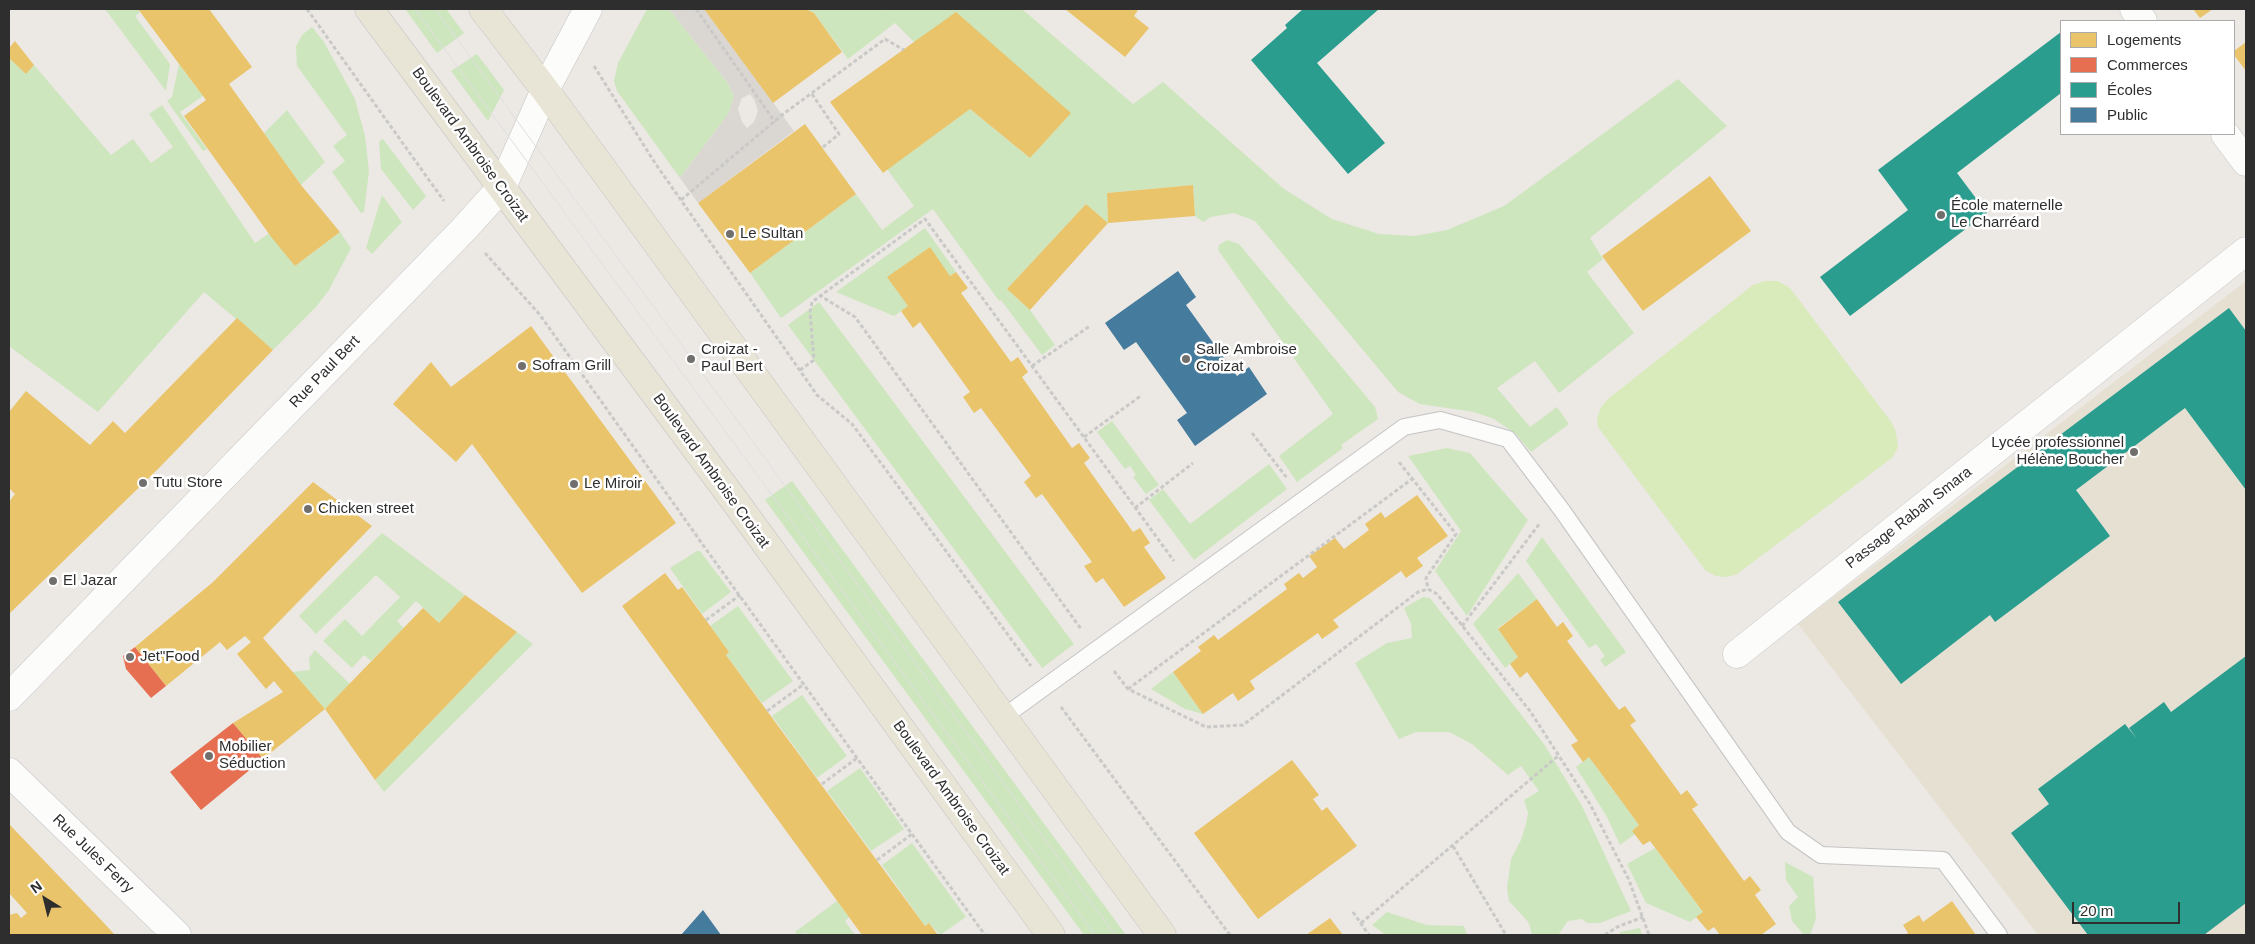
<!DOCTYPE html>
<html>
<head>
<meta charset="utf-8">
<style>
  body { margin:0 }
  #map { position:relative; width:2255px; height:944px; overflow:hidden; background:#ece8e4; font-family:Arial,sans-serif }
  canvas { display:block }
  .frame { position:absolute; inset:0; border:10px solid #2e2e2e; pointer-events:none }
  .legend { position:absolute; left:2060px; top:20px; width:175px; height:115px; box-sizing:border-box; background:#fff; border:1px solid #ababab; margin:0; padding:6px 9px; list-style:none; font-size:15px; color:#2e2e2e }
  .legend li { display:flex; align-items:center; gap:10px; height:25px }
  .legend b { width:25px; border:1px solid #ababab }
  .north { position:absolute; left:20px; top:874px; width:50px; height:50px; -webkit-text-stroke:4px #fff; paint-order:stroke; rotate:324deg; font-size:14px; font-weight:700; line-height:20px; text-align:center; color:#2e2e2e }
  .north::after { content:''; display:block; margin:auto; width:18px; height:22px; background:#2e2e2e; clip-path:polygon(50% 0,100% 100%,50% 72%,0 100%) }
  .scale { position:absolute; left:2072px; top:902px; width:108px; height:22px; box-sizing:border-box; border:2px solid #2e2e2e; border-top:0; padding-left:6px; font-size:15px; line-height:18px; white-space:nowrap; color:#2e2e2e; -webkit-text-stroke:4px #fff; paint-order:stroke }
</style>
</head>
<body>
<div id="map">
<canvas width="2255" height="944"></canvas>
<div class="frame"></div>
<ul class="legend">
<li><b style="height:14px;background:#e9c46a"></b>Logements</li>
<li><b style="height:14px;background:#e76f51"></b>Commerces</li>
<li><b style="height:14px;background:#2a9d8f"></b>Écoles</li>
<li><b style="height:14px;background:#457b9d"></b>Public</li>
</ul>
<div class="north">N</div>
<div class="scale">20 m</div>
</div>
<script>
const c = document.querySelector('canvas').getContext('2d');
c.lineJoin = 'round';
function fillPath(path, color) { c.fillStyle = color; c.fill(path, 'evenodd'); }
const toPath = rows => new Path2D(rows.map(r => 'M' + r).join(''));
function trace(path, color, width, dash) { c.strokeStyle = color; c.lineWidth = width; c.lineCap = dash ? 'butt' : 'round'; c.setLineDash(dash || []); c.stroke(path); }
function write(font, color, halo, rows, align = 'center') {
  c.font = font + ' Arial,sans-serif'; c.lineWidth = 5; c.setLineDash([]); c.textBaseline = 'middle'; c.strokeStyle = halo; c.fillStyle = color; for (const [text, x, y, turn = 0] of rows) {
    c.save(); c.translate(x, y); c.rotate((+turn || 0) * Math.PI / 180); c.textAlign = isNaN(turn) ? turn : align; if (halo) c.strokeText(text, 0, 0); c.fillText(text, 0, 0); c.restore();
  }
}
fillPath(toPath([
  [2246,281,2246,935,2038,935,1798,624]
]), '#e6e0d3');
fillPath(toPath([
  [105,9,138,9,140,12,135,16,170,64,166,91],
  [405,9,446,9,464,33,437,53],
  [647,9,669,9,727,82,734,96,729,113,680,178,617,91,614,81,618,63],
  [806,9,882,9,886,11,887,9,1022,9,1133,104,1163,82,1284,189,1332,219,1379,234,1415,236,1447,230,1504,206,1678,79,1727,126,1590,238,1603,259,1587,272,1634,333,1559,393,1535,361,1497,388,1530,427,1557,407,1569,424,1531,452,1516,434,1494,419,1474,412,1420,404,1398,392,1255,221,1234,213,1211,217,1203,222,1195,216,1193,185,1107,193,1108,223,1086,204,1007,289,1030,310,1055,345,1042,355,1001,300,999,301,933,209,781,318,750,273,856,194,882,230,914,206,887,169,970,109,1030,158,1070,113,914,42,895,23,848,59,814,13],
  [312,27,324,42,355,99,365,136,369,171,364,212,361,213,332,172,345,161,333,146,347,135,297,66,296,46,302,35],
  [477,54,504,90,488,121,451,71],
  [9,58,26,74,34,65,111,155,133,139,151,163,173,147,149,114,162,105,255,243,271,232,295,266,340,232,351,248,329,290,316,307,273,350,204,292,98,412,9,346],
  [179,64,203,96,180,112,207,149,203,151,167,101,172,97],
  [287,110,325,162,301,185,264,133],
  [383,139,426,196,413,210,381,169,379,141],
  [382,195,402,222,372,254,366,248],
  [925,228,956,272,950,276,929,248,888,277,908,306,894,316,836,292],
  [1227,240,1239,244,1375,407,1378,419,1341,445,1343,448,1297,482,1279,456,1333,414,1218,250,1219,245],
  [819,302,1074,644,1042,668,788,325],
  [1112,421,1159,485,1146,494,1133,477,1136,475,1130,466,1125,469,1097,432],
  [1447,448,1470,453,1528,520,1467,616,1435,571,1461,531,1408,456],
  [1269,464,1287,489,1194,560,1149,500,1163,489,1190,524],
  [792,481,1126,935,1084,935,765,500],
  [382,533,465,595,439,623,416,601,397,621,404,628,371,661,364,655,352,668,323,641,345,619,362,636,400,597,376,575,316,634,299,616],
  [1542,537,1626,652,1605,667,1600,660,1605,656,1596,644,1589,648,1526,561],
  [697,551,700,551,731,592,702,614,670,568],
  [1518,573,1537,599,1498,628,1518,657,1505,668,1473,624],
  [1423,597,1430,598,1544,744,1582,806,1631,911,1600,923,1587,923,1582,919,1568,921,1558,935,1532,935,1529,923,1509,901,1507,888,1511,859,1521,840,1526,824,1528,813,1524,800,1539,791,1521,766,1508,775,1472,744,1449,732,1416,732,1399,739,1355,663,1387,643,1412,638,1411,624,1404,608],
  [738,606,793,681,762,703,726,655,729,652,710,626],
  [517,632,533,644,384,792,375,780],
  [315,650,350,684,325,709,292,672,310,670,309,658],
  [1173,672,1203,714,1185,709,1151,689],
  [802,695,847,756,817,778,772,716],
  [1589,757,1639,825,1633,830,1635,834,1620,845,1607,817,1576,767],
  [860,768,904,829,871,851,827,791],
  [912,843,966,917,940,935,929,923,925,926,882,865],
  [1655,848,1703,912,1690,922,1646,903,1627,864],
  [1785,862,1813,877,1816,919,1810,935,1804,935,1792,921,1789,906,1798,897,1786,880],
  [837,901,849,917,845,921,855,935,809,935,806,933,797,935,795,932],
  [1387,912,1427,925,1464,926,1467,935,1386,935,1372,925],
  [1640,928,1642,935,1620,935,1620,932]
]), '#cee6be');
fillPath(toPath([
  [1765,281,1778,281,1790,288,1892,423,1896,432,1898,447,1893,457,1737,574,1727,577,1716,576,1706,571,1598,427,1597,419,1601,407,1609,398,1753,285]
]), '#d9eabb');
fillPath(toPath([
  [669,9,704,9,794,131,698,203,680,178,729,113,734,96,727,82],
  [750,94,754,99,758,111,754,122,747,128,742,122,738,109,742,98]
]), '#dad6d2');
fillPath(toPath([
  [138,9,209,9,252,67,229,84,301,185,340,232,295,266,272,238,184,116,206,100],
  [704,9,806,9,814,13,842,52,773,103],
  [1065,9,1137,9,1138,10,1134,16,1149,28,1125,57],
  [2193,9,2213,9,2200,18],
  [956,12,1071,113,1030,158,970,109,883,173,830,102],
  [15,41,34,65,26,74,9,58,9,48],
  [2246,42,2246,71,2234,55,2234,51],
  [805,124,856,194,750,273,698,203],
  [1710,176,1751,231,1643,311,1602,256],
  [1193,185,1195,216,1108,223,1030,310,1007,289,1086,204,1108,223,1107,193],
  [930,247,950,276,956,272,968,288,961,293,1011,362,1018,357,1028,372,1022,377,1072,448,1079,443,1090,458,1084,463,1133,532,1140,528,1150,543,1144,547,1166,578,1124,607,1103,578,1096,583,1084,566,1092,562,1042,494,1036,498,1024,482,1031,476,981,408,974,413,963,397,970,392,920,322,913,328,901,311,908,306,887,277],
  [237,318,273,350,160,467,9,614,9,502,15,494,9,488,9,412,26,391,90,445,113,421,125,433],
  [531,326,676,523,582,593,472,444,456,462,393,404,431,362,451,387],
  [313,482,372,526,263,638,325,709,263,759,233,723,283,692,274,681,266,689,237,654,251,642,245,636,227,650,220,642,166,686,135,647,213,582],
  [1417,495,1448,536,1417,558,1423,566,1406,578,1401,571,1333,620,1339,627,1322,639,1318,633,1250,681,1255,689,1238,701,1233,693,1203,714,1173,672,1201,651,1198,647,1214,635,1218,640,1287,589,1284,584,1299,573,1303,578,1317,567,1309,556,1335,538,1344,549,1369,530,1365,524,1381,512,1385,518],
  [665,573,678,590,682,587,729,652,726,655,925,926,929,923,938,935,862,935,622,606],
  [465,595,517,632,375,780,325,709,423,608,439,623],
  [1537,599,1557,627,1563,622,1573,636,1567,641,1619,710,1625,706,1636,721,1630,725,1681,795,1687,790,1698,805,1692,809,1744,881,1750,876,1761,890,1755,895,1776,924,1761,935,1720,935,1714,927,1708,931,1696,917,1703,912,1650,841,1643,845,1632,831,1639,825,1589,757,1583,762,1571,745,1578,741,1527,672,1520,678,1510,664,1518,657,1498,629],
  [1292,760,1319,795,1313,799,1322,811,1327,807,1357,846,1258,919,1194,833],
  [9,824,102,921,115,935,9,935,9,915,17,913,21,918,27,913,9,893],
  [1952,901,1976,935,1905,935,1908,933,1903,925,1919,915,1923,922],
  [1330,918,1343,935,1306,935]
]), '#e9c46a');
fillPath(toPath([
  [135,647,166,686,151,698,126,669,123,656],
  [233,723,263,759,201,810,170,772]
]), '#e76f51');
fillPath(toPath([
  [1303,9,1379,9,1317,63,1385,143,1348,174,1251,60,1287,28,1285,25],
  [2061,32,2061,93,1957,173,1987,213,1850,316,1820,277,1908,210,1878,170],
  [2229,308,2246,331,2246,490,2185,408,2076,490,2110,536,1995,622,1990,615,1901,684,1838,602],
  [2246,656,2246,903,2204,935,2088,935,2011,833,2049,804,2038,789,2125,724,2137,739,2129,728,2164,702,2171,712]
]), '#2a9d8f');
fillPath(toPath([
  [1178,271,1196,297,1186,305,1237,376,1249,367,1267,394,1195,446,1177,420,1187,413,1136,342,1124,350,1105,323],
  [703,910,721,935,681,935]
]), '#457b9d');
const lane = toPath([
  [1002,718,1404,427,1440,420,1508,439,1561,509,1788,832,1821,855,1943,860,1999,935]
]);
const street = toPath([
  [2134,9,2143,21],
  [2225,134,2246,162],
  [1737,654,2246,251],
  [9,697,464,229,502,187],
  [9,772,177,935]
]);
const secondary = toPath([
  [502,187,545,90,588,9]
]);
const primary = toPath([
  [369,9,737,504,1051,935],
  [483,9,545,90,1162,935]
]);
trace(lane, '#c5c4c5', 18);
trace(street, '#c5c4c5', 29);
trace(secondary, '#c5c4c5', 29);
trace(primary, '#c6c5c4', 29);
trace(toPath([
  [307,9,444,201],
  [696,9,775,122],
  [594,66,655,163,817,395,852,424,1031,666],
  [812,94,839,134,822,148],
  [681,200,782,115,885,39,904,50],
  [485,253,540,315,708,552,985,935],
  [819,295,855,317,1081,629],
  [1032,366,1090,326],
  [800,370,814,360,810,312,812,302,925,219,1174,561],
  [1252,433,1287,478],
  [1084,437,1142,395],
  [1399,462,1456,534,1426,578,1428,589],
  [1135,508,1193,463],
  [706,620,740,595],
  [1462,626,1540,523],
  [1114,671,1128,689,1206,727,1243,725,1418,592,1428,589,1437,594,1530,711,1590,804,1629,880,1649,935],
  [1128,689,1412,479],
  [1061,707,1230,935],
  [767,711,804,684],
  [822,784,857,758],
  [1453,846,1506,935],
  [877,860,912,834],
  [1353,912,1369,935],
  [1361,923,1558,756],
  [1605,935,1617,927,1643,917]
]), '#c9c9c8', 3, [4, 2.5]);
trace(lane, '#fcfcfb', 16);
trace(street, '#fcfcfb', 28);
trace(secondary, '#fcfcfb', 28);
trace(primary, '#e8e4d6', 28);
trace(toPath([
  [415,9,1095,935],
  [435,9,1115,935]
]), '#dfdfe1', 1);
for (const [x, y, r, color] of [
  [1941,215,5,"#706f6e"],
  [730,234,5,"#706f6e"],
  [691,359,5,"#706f6e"],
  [1186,359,5,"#706f6e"],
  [522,366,5,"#706f6e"],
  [2134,452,5,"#706f6e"],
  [143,483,5,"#706f6e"],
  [574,484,5,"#706f6e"],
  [308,509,5,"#706f6e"],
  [53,581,5,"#706f6e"],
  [130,657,5,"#706f6e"],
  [209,756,5,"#706f6e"]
]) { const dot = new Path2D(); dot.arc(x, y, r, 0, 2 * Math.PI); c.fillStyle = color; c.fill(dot); trace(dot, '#fff', 2); }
write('15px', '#2e2e2e', '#fff', [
  ["Boulevard Ambroise Croizat",470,145,54],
  ["Rue Paul Bert",325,372,-46],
  ["Boulevard Ambroise Croizat",711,471,54],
  ["Passage Rabah Smara",1909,518,-38],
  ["Boulevard Ambroise Croizat",951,798,54],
  ["Rue Jules Ferry",93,854,44]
]);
write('15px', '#2e2e2e', '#fff', [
  ["École maternelle",1951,206],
  ["Le Charréard",1951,223],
  ["Le Sultan",740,234],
  ["Croizat -",701,350],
  ["Paul Bert",701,367],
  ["Salle Ambroise",1196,350],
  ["Croizat",1196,367],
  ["Sofram Grill",532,366],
  ["Lycée professionnel",2124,443,"right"],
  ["Hélène Boucher",2124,460,"right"],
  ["Tutu Store",153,483],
  ["Le Miroir",584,484],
  ["Chicken street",318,509],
  ["El Jazar",63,581],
  ["Jet\"Food",140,657],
  ["Mobilier",219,747],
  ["Séduction",219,764]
], 'left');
</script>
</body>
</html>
